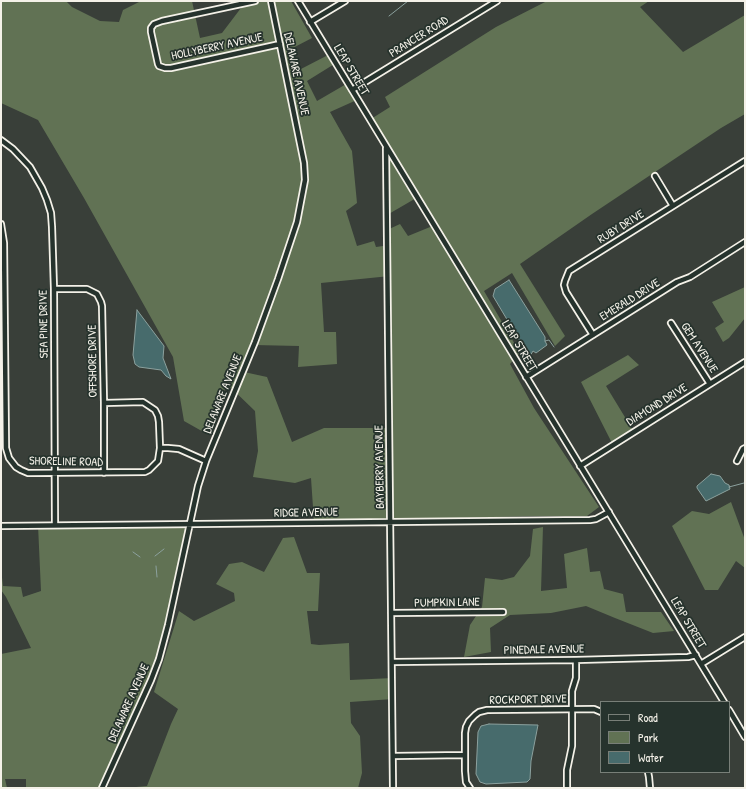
<!DOCTYPE html>
<html>
<head>
<meta charset="utf-8">
<style>
  body { margin:0 }
  #map { position:relative; width:746px; height:789px; overflow:hidden; background:#393f39; font-family:"Patrick Hand",sans-serif }
  canvas { display:block }
  .frame { position:absolute; inset:0; border:2px solid #f4f1e8; pointer-events:none }
  .legend { position:absolute; left:600px; top:701px; width:130px; height:72px; box-sizing:border-box; background:#26332d; border:1px solid #787f78; margin:0; padding:5px 7px; list-style:none; font-size:12px; color:#f4f1e8 }
  .legend li { display:flex; align-items:center; gap:8px; height:20px }
  .legend b { width:20px; border:1px solid #787f78 }
</style>
</head>
<body>
<div id="map">
<canvas width="746" height="789"></canvas>
<div class="frame"></div>
<ul class="legend">
<li><b style="height:5px;background:#26332d"></b>Road</li>
<li><b style="height:11px;background:#617254"></b>Park</li>
<li><b style="height:11px;background:#476b6c"></b>Water</li>
</ul>
</div>
<script>
const c = document.querySelector('canvas').getContext('2d');
c.lineJoin = 'round';
function fillPath(path, color) { c.fillStyle = color; c.fill(path, 'evenodd'); }
const toPath = rows => new Path2D(rows.map(r => 'M' + r).join(''));
function trace(path, color, width, dash) { c.strokeStyle = color; c.lineWidth = width; c.lineCap = dash ? 'butt' : 'round'; c.setLineDash(dash || []); c.stroke(path); }
function write(font, color, halo, rows, align = 'center') {
  c.font = font + ' "Patrick Hand",sans-serif'; c.lineWidth = 3.5; c.setLineDash([]); c.textBaseline = 'middle'; c.strokeStyle = halo; c.fillStyle = color; for (const [text, x, y, turn = 0] of rows) {
    c.save(); c.translate(x, y); c.rotate((+turn || 0) * Math.PI / 180); c.textAlign = isNaN(turn) ? turn : align; if (halo) c.strokeText(text, 0, 0); c.fillText(text, 0, 0); c.restore();
  }
}
fillPath(toPath([
  [1,1,66,1,72,7,100,21,119,22,123,10,141,1,192,1,200,38,222,33,244,4,257,1,291,1,312,38,287,51,299,70,330,54,336,63,307,81,317,101,348,83,359,99,330,112,352,151,357,203,346,211,357,246,374,241,376,247,390,245,387,230,400,224,408,236,435,225,418,197,387,215,386,144,371,119,390,107,385,97,496,27,547,1,649,1,640,7,683,52,745,15,745,114,721,128,592,214,520,264,565,336,555,346,512,273,484,291,520,353,510,364,534,408,599,507,587,516,533,516,314,522,311,478,295,483,253,477,258,451,255,411,227,384,207,434,184,421,173,357,84,198,38,120,1,103],
  [390,276,391,428,324,428,292,442,267,377,244,372,254,345,299,346,298,367,337,364,336,332,324,332,321,283],
  [745,287,745,318,729,338,723,342,715,328,724,322,712,302],
  [628,355,639,365,606,386,634,432,613,445,581,382],
  [731,502,745,540,745,568,736,561,718,590,705,590,672,526,692,511,709,514],
  [189,524,161,652,102,788,26,788,26,779,5,779,7,788,1,788,1,654,31,648,6,597,1,590,1,569,3,586,21,587,23,597,41,591,38,525],
  [543,527,541,591,567,588,564,554,587,548,590,572,600,571,604,589,623,594,626,612,661,612,674,631,653,633,615,618,586,606,551,613,510,615,490,628,491,652,464,657,470,625,482,607,485,578,502,580,514,577,530,556,533,529],
  [294,537,307,573,320,573,318,611,307,611,311,644,319,645,349,643,350,680,393,678,393,699,350,702,351,723,360,736,362,773,358,788,136,788,136,787,147,786,171,724,178,709,154,692,179,611,194,621,235,601,234,593,216,584,229,564,242,562,264,572,283,538]
]), '#617254');
const water = toPath([
  [509,280,545,337,545,341,547,345,536,353,533,351,530,356,528,355,526,349,524,348,493,296,495,289,509,280],
  [137,310,164,346,163,358,171,379,166,376,161,370,139,367,135,364,133,355,137,310],
  [711,474,720,476,725,483,729,485,730,489,706,501,697,488,697,486,711,474],
  [489,724,538,725,531,761,530,779,527,782,486,784,480,782,476,774,478,732,481,726,489,724]
]);
fillPath(water, '#476b6c');
trace(water, '#8ca19e', 1);
trace(toPath([
  [389,16,408,1],
  [545,341,549,340,554,347],
  [530,356,531,362],
  [729,487,744,483],
  [133,552,140,557],
  [155,556,164,549],
  [156,566,157,577]
]), '#8ca19e', 1);
const minor = toPath([
  [255,1,162,21,154,24,151,28,151,32,158,64,159,66,165,68,171,68,280,44],
  [298,1,724,702],
  [310,22,345,1],
  [352,90,497,1],
  [1,140,13,149,30,167,42,188,47,200,51,213,52,227,54,289,55,525],
  [386,148,393,788],
  [655,176,673,206],
  [1,224,4,243,6,448,9,458,16,467,21,470,28,473,145,472,149,470,158,461,160,448,159,422,158,416,155,410,143,402,104,403],
  [54,289,87,289,97,294,101,302,102,306,104,403,104,473],
  [671,323,710,384],
  [593,335,566,292,564,285,565,281,569,271,745,161],
  [526,377,677,282,690,277,745,242],
  [160,448,168,448,179,449,206,461],
  [737,461,743,449,745,448],
  [580,466,745,362],
  [1,526,590,520,596,519,609,512],
  [391,613,503,612],
  [392,662,576,660,688,657,696,655],
  [701,664,745,637],
  [729,710,745,737],
  [393,756,465,755],
  [648,772,649,777,650,788],
  [102,788,151,680,159,659,168,625,198,486,206,461,255,342,278,279,297,222,305,180,304,163,271,1],
  [470,788,466,782,465,771,465,733,466,727,469,721,475,715,479,712,487,710,594,709,601,712],
  [567,788,567,770,572,746,572,691,576,678,576,660]
]);
trace(minor, '#f4f1e8', 8);
trace(minor, '#26332d', 4.5);
write('12px', '#f4f1e8', '#26332d', [
  ["PRANCER ROAD",419,37,-32],
  ["HOLLYBERRY AVENUE",217,47,-12],
  ["LEAP STREET",351,70,59],
  ["DELAWARE AVENUE",296,74,78],
  ["RUBY DRIVE",621,227,-32],
  ["EMERALD DRIVE",630,300,-32],
  ["SEA PINE DRIVE",44,324,-91],
  ["LEAP STREET",519,346,59],
  ["GEM AVENUE",699,348,57],
  ["OFFSHORE DRIVE",93,361,-91],
  ["DELAWARE AVENUE",223,394,-68],
  ["DIAMOND DRIVE",657,405,-32],
  ["SHORELINE ROAD",66,462,1],
  ["BAYBERRY AVENUE",380,467,-91],
  ["RIDGE AVENUE",306,513,-1],
  ["PUMPKIN LANE",447,603,-1],
  ["LEAP STREET",688,623,59],
  ["PINEDALE AVENUE",544,650,-1],
  ["ROCKPORT DRIVE",528,700,-1],
  ["DELAWARE AVENUE",129,703,-66]
]);
</script>
</body>
</html>
